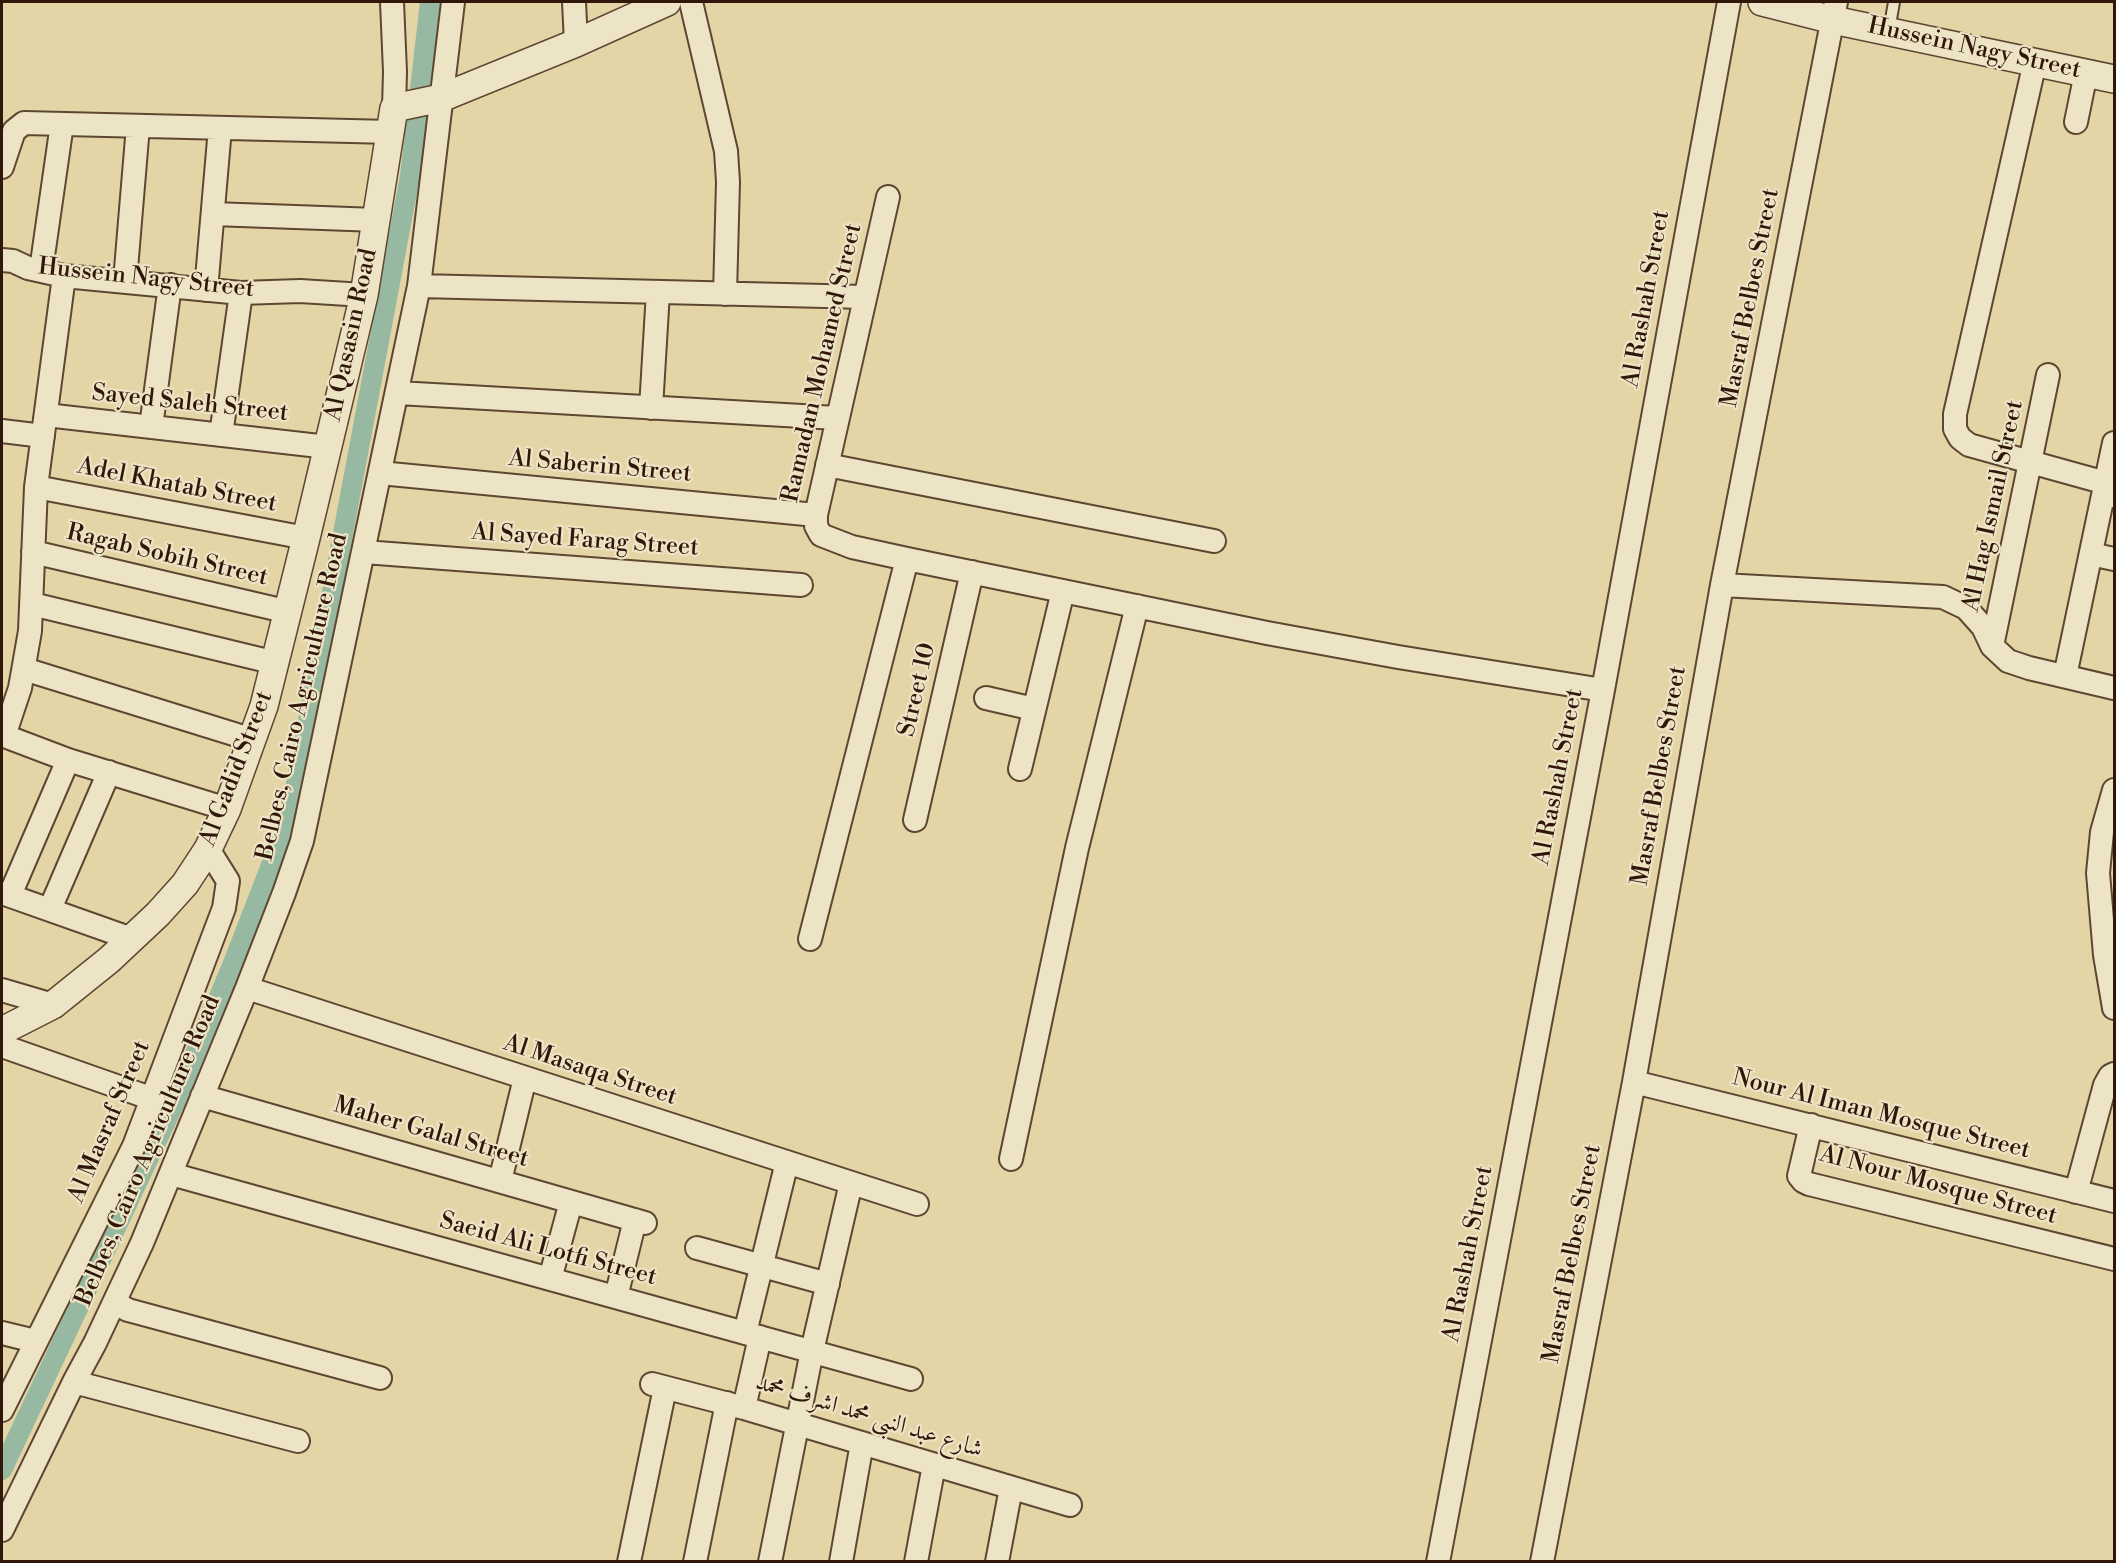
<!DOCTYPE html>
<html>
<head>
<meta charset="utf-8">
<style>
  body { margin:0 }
  #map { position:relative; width:2116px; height:1563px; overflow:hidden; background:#e4d5a7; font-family:"Libre Bodoni",serif }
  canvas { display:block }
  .frame { position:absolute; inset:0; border:3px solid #31160a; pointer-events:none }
</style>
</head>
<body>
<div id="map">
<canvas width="2116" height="1563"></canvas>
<div class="frame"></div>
</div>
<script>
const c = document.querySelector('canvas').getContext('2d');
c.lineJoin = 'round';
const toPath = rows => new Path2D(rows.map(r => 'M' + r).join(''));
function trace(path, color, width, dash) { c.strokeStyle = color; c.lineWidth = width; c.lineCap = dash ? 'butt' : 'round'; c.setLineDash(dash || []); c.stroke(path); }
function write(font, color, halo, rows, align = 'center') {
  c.font = font + ' "Libre Bodoni",Amiri,serif'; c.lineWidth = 4.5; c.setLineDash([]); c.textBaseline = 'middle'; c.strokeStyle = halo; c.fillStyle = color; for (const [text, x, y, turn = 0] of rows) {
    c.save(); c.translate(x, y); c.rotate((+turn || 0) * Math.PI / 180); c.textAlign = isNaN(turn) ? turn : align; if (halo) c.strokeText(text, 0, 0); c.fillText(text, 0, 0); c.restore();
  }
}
trace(toPath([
  [2,1470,176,1100,233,963,290,816,410,176,430,2]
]), '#97b9a2', 20);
const service = toPath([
  [1889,31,1894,2]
]);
const minor = toPath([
  [392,2,395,72,394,108],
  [574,2,576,43],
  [691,2,726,151,728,182,725,294],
  [2035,62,1955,414,1955,429,1960,438,1969,445,2106,483,2114,496],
  [2076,122,2086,73],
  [2,167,14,131,24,123,391,132],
  [888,197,816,515,816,526,821,535,852,547,907,559,1267,633,1398,657,1603,690],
  [213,214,377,220],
  [2,260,13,261,28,268,64,276,241,293,300,291,364,295],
  [41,270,62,124],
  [125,281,138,126],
  [419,286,865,297],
  [206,290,220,128],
  [398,393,837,418],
  [651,408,658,292],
  [46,415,328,447],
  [151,427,170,285],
  [2,431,43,436],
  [221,435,241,293],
  [827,465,1214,541],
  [380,473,816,515],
  [36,487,306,538],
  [33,552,289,612],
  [364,552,801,585],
  [2091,554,2114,559],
  [1722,585,1943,597,1966,608,1983,627,1992,646,2008,661,2029,668,2114,688],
  [32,604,276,663],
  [1992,646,2048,375],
  [24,669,253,740],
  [2065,676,2114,443],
  [986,698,1034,709],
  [2,735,68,760,227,809],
  [4,736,20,688,30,631,36,487,64,276],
  [1020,769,1063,591],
  [2114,790,2102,832,2098,873,2105,955,2114,1008],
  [915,820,972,572],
  [2,893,132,939],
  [10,895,68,760],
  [50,909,109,772],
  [810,939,907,559],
  [247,988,917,1204],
  [2,990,53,1005],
  [2,1046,153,1099],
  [1634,1082,2114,1201],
  [202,1096,645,1223],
  [1811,1125,1799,1176,1803,1181,1809,1184,2114,1259],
  [1011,1159,1077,848,1137,606],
  [171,1174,911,1379],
  [500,1181,525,1078],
  [2076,1192,2105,1085,2110,1076,2114,1074],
  [697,1248,828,1284],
  [550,1279,571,1202],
  [616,1297,635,1220],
  [115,1303,128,1310,380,1378],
  [2,1333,35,1341],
  [745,1333,787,1162],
  [74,1382,298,1441],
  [652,1384,744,1408,1070,1505],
  [744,1408,760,1337],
  [2,1410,134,1146,224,908,228,881,208,849],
  [2,1530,74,1382,95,1343,142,1243,247,988,284,893,302,841,419,286,453,2],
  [629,1562,665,1388],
  [695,1562,727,1403],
  [770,1562,812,1351,851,1183],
  [841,1562,862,1443],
  [916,1562,934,1465],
  [997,1562,1011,1488],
  [1438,1562,1603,690,1729,2],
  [1542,1562,1634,1082,1722,585,1836,2]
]);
const tertiary = toPath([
  [1762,2,1833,20,2114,79],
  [2,1031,53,1005,109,960,158,914,185,884,208,849,227,809,264,706,306,538,364,295,394,108,441,98,576,43,667,2]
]);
trace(service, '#5e4631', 14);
trace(minor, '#5e4631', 26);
trace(tertiary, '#5e4631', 30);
trace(service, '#ede4c6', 10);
trace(minor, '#ede4c6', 22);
trace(tertiary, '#ede4c6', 27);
write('24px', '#31160a', '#ede4c6', [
  ["Hussein Nagy Street",1974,49,12],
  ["Hussein Nagy Street",146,279,6],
  ["Masraf Belbes Street",1751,298,-79],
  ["Al Rashah Street",1647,299,-80],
  ["Al Qasasin Road",352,335,-78],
  ["Ramadan Mohamed Street",823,363,-77],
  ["Sayed Saleh Street",190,404,6],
  ["Al Saberin Street",600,467,5],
  ["Adel Khatab Street",177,486,11],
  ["Al Hag Ismail Street",1994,506,-78],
  ["Al Sayed Farag Street",585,541,4],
  ["Ragab Sobih Street",167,556,13],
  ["Street 10",918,690,-77],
  ["Belbes, Cairo Agriculture Road",303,697,-77],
  ["Al Gadid Street",237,769,-69],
  ["Masraf Belbes Street",1660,776,-80],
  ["Al Rashah Street",1559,777,-79],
  ["Al Masaqa Street",590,1071,18],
  ["Nour Al Iman Mosque Street",1881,1115,14],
  ["Al Masraf Street",110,1122,-67],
  ["Maher Galal Street",431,1133,16],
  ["Belbes, Cairo Agriculture Road",149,1151,-67],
  ["Al Nour Mosque Street",1938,1186,15],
  ["Saeid Ali Lotfi Street",548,1250,15],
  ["Al Rashah Street",1469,1254,-79],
  ["Masraf Belbes Street",1573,1254,-79],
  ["شارع عبد النبى محمد اشرف محمد",869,1417,17]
]);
</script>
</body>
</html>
